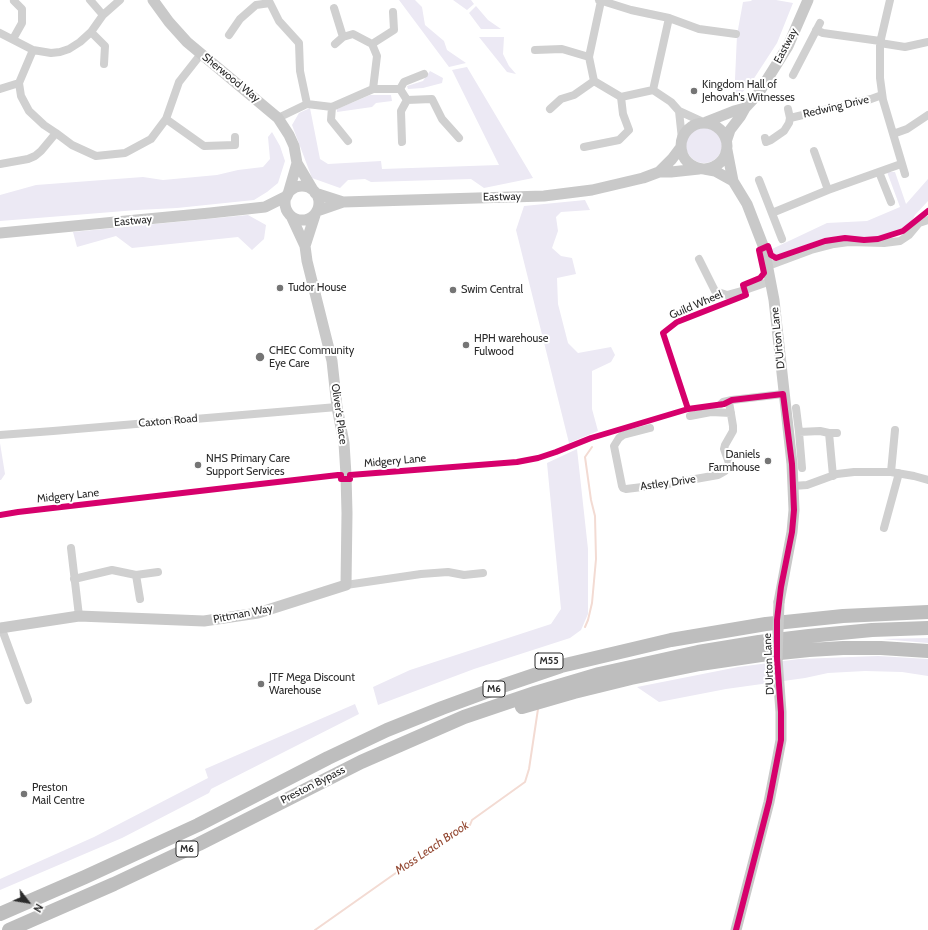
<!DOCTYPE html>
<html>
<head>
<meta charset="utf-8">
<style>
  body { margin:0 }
  #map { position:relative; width:928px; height:930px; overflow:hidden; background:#fff; font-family:Cabin,sans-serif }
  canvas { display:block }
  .north { position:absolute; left:8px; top:882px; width:40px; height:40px; -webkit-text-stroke:3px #fff; paint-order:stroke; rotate:121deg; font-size:11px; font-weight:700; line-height:16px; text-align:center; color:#2b2b2b }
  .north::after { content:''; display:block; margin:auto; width:14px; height:18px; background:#2b2b2b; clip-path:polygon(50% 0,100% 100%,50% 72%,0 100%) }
</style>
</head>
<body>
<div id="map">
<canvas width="928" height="930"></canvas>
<div class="north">N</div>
</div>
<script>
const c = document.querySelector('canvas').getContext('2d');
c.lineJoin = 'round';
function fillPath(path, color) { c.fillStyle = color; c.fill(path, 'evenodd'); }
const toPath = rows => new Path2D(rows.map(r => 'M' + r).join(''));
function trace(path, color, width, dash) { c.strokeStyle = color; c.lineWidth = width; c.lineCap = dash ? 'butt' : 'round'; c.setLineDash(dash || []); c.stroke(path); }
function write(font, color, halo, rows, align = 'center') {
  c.font = font + ' Cabin,sans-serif'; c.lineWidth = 4; c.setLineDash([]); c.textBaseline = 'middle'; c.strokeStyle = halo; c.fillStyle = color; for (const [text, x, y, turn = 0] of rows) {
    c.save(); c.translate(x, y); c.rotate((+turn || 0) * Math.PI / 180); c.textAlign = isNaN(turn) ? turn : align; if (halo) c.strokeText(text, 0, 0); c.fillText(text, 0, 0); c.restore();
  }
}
fillPath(toPath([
  [399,0,415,0,422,7,425,25,444,41,447,50,466,63,449,67],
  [453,0,471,0,474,4,467,10],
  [752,0,776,0,793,3,777,43,751,83,734,101,737,35,743,2,751,1],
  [476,6,488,20,501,29,481,29,469,13],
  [479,37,504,37,503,54,509,66,516,74,507,72],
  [467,67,533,178,484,188,471,179,371,182,365,179,348,180,340,188,312,178,292,125,299,113,310,108,320,159,328,164,381,161,382,169,499,165,452,70],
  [430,71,443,78,442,83,423,88,408,89,407,86,423,81],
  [370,95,391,95,392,101,376,103,372,107,337,112,337,109],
  '686 145a18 18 0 1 1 36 0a18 18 0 1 1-36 0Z',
  [272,132,280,146,285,161,278,183,267,192,254,200,177,208,137,210,0,221,0,195,36,185,143,177,163,180,217,175,238,170,263,167,270,159,268,137],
  [887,172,895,172,906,204,928,179,928,201,915,215,910,225,896,233,872,238,840,236,819,240,785,253,775,255,772,249,827,223,867,221,900,207],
  [585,200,590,210,561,212,556,217,558,231,552,248,561,256,572,258,576,274,557,278,558,304,568,343,578,353,611,347,615,355,611,362,592,371,592,409,598,431,569,443,516,230,524,206],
  [248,215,266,225,264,239,252,250,238,237,132,248,116,236,77,247,73,232],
  [0,443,5,474,1,480,0,480],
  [577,449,588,549,588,614,581,630,570,638,474,669,378,705,373,687,410,670,551,624,561,609,547,463],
  [928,638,928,643,882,639],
  [878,656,928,659,928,676,902,672,865,671,828,673,805,678,726,689,659,702,637,687,738,667,799,659],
  [355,704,359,714,211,789,209,793,122,838,0,890,0,879,94,837,208,778,205,769]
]), '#ece9f4');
trace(toPath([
  [585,627,588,620,592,603,596,559,595,516,591,500,585,457,592,447],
  [315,930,461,827,470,825,472,820,525,782,529,769,538,709]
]), '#f3dbd3', 2);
trace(toPath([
  [90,0,103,15],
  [599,0,631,10,669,18,699,29,736,34],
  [890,0,880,43,880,78,883,100,905,174],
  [601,1,589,57,594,81,621,97,653,90,671,102,679,111,703,122],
  [334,8,343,37],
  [816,30,823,33,880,41],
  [91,32,105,46,104,64],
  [0,33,33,50,51,53,60,52,69,49,80,42,91,32,103,15,120,0],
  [229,35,240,19,256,5,270,3,279,21,299,43,300,71,307,104],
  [13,39,22,23,22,9,14,1],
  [880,43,905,47,928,42],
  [335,44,343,37,353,34,372,44,377,56,373,89],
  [372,44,394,30,393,12],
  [33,50,19,83,21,96,29,111,44,125,56,133],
  [535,50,562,49,589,57],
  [793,75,820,23],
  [0,89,19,83],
  [400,89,404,82,424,74],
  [653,90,669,18],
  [332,107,331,120,348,141],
  [550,109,561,99,574,95,594,81],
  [679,111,682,139],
  [278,118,307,104,332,107,373,89,400,89,407,100,432,99,442,119,459,138],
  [790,118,871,99,882,95],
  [166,119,204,146,235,145,235,137],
  [893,134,907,129,928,115],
  [765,138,766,142,771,140,784,131,789,123,790,118,788,109],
  [402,142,401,111,407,100],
  [584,147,619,140,629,130,623,114,621,97],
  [814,151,828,190],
  [0,164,28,159,35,156,41,151,56,133,72,145,96,156,125,153,151,139,166,119,179,82,201,54],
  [879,172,891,202],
  [759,180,782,239],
  [772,213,828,190,901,164],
  [699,259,715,291,727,295,745,290,771,281],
  [768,266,811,250,834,244,849,242,884,243,900,241,909,235,919,223,928,220],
  [721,404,723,402,732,400,783,394],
  [796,408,799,432],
  [690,416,711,412,731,413],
  [650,428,623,435,619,438,614,446,622,486,623,488,626,489,667,484,718,475,725,471,729,463,724,449,725,445,733,431,733,426,729,402],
  [0,435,53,431,337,407],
  [802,468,799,432,820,431,829,433],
  [891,472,895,430],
  [833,476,829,433,837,433],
  [793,486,807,485,837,474,854,472,891,472,914,476,928,480],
  [884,528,899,473],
  [71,548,79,616],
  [136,575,140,599],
  [74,579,112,570,136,575,158,572],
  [346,585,421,574,448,572,464,575,483,573],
  [1,627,28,700]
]), '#d0d0d0', 8);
trace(toPath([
  [153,0,169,22,187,42,278,118,289,135,294,146,297,163,313,190],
  [706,122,734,111,745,108],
  '681 146a23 23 0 1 1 46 0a23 23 0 1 1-46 0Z',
  [727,139,730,130,740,117,745,108,758,94,788,46,808,0],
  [727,150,733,181,747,204,764,248,774,300,792,464,794,510,792,532,779,602],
  [704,169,715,171,733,181],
  [659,172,671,172,699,169],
  '285 203a17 17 0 1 1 34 0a17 17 0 1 1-34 0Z',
  [315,193,343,202],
  [288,194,297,163],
  [317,211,343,202,544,196,592,190,643,178,659,172,672,159,681,147],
  [0,233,210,213,265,207,287,196],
  [305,246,315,215],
  [0,628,79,616,204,621,258,613,346,585,347,513,346,475,344,443,337,407,332,361,307,261,305,246,292,218],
  [736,930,769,802,778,756,781,740,781,712,777,658]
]), '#c9c9c9', 11);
trace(toPath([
  [522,707,574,692,631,678,700,664,761,655,809,650,843,648,881,648,928,651],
  [0,914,85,877,198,825,328,758,387,730,442,708,502,686,561,666,671,640,766,624,843,616,928,612],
  [9,930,114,884,199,844,361,762,464,717,535,693,599,674,698,652,759,642,809,636,872,630,928,628]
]), '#bebebe', 14);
trace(toPath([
  [777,658,779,602]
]), '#c9c9c9', 11);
trace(toPath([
  [688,409,663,333,677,322,746,295,743,285,760,278,764,273,759,250,768,246,771,255,776,258,825,241,845,238,864,240,878,239,903,231,928,211],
  [0,515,18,512,338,475,341,475,341,479,350,479,350,475,517,462,538,458,556,452,591,438,688,409,724,404,732,400,783,394,792,464,794,510,792,532,781,587,777,620,777,658,781,712,781,740,769,802,736,930]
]), '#d6006c', 6);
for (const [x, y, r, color] of [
  [694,91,4,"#757575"],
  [280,288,4,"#757575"],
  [453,290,4,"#757575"],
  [466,345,4,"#757575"],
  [260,357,5,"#757575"],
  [768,461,4,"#757575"],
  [198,465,4,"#757575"],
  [261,684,4,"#757575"],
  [24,794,4,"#757575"]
]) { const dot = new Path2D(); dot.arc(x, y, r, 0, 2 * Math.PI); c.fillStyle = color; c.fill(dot); trace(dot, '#fff', 1.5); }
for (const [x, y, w] of [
  [549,661,28],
  [494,689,22],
  [187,849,22]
]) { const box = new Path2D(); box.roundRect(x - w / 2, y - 8, w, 16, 3); c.fillStyle = '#fff'; c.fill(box); trace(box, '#2b2b2b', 1); }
write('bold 10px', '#2b2b2b', null, [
  ["M55",549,661],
  ["M6",494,689],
  ["M6",187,849]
]);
write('11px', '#2b2b2b', '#fff', [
  ["Eastway",786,46,-62],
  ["Sherwood Way",231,78,39],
  ["Redwing Drive",836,107,-13],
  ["Eastway",502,197,-1],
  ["Eastway",133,221,-5],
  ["Guild Wheel",696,305,-23],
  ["D'Urton Lane",778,338,-96],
  ["Oliver's Place",339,414,82],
  ["Caxton Road",168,421,-5],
  ["Midgery Lane",395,461,-5],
  ["Astley Drive",668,483,-8],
  ["Midgery Lane",68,496,-6],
  ["Pittman Way",243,614,-11],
  ["D'Urton Lane",769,664,-93],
  ["Preston Bypass",313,785,-27]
]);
write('11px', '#2b2b2b', '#fff', [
  ["Kingdom Hall of",702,85],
  ["Jehovah's Witnesses",702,98],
  ["Tudor House",288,288],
  ["Swim Central",461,290],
  ["HPH warehouse",474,339],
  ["Fulwood",474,352],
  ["CHEC Community",269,351],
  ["Eye Care",269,364],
  ["Daniels",760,455,"right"],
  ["Farmhouse",760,468,"right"],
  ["NHS Primary Care",206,459],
  ["Support Services",206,472],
  ["JTF Mega Discount",269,678],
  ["Warehouse",269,691],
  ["Preston",32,788],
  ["Mail Centre",32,801]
], 'left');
write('italic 12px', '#944933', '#fff', [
  ["Moss Leach Brook",432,848,-34]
]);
</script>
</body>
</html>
